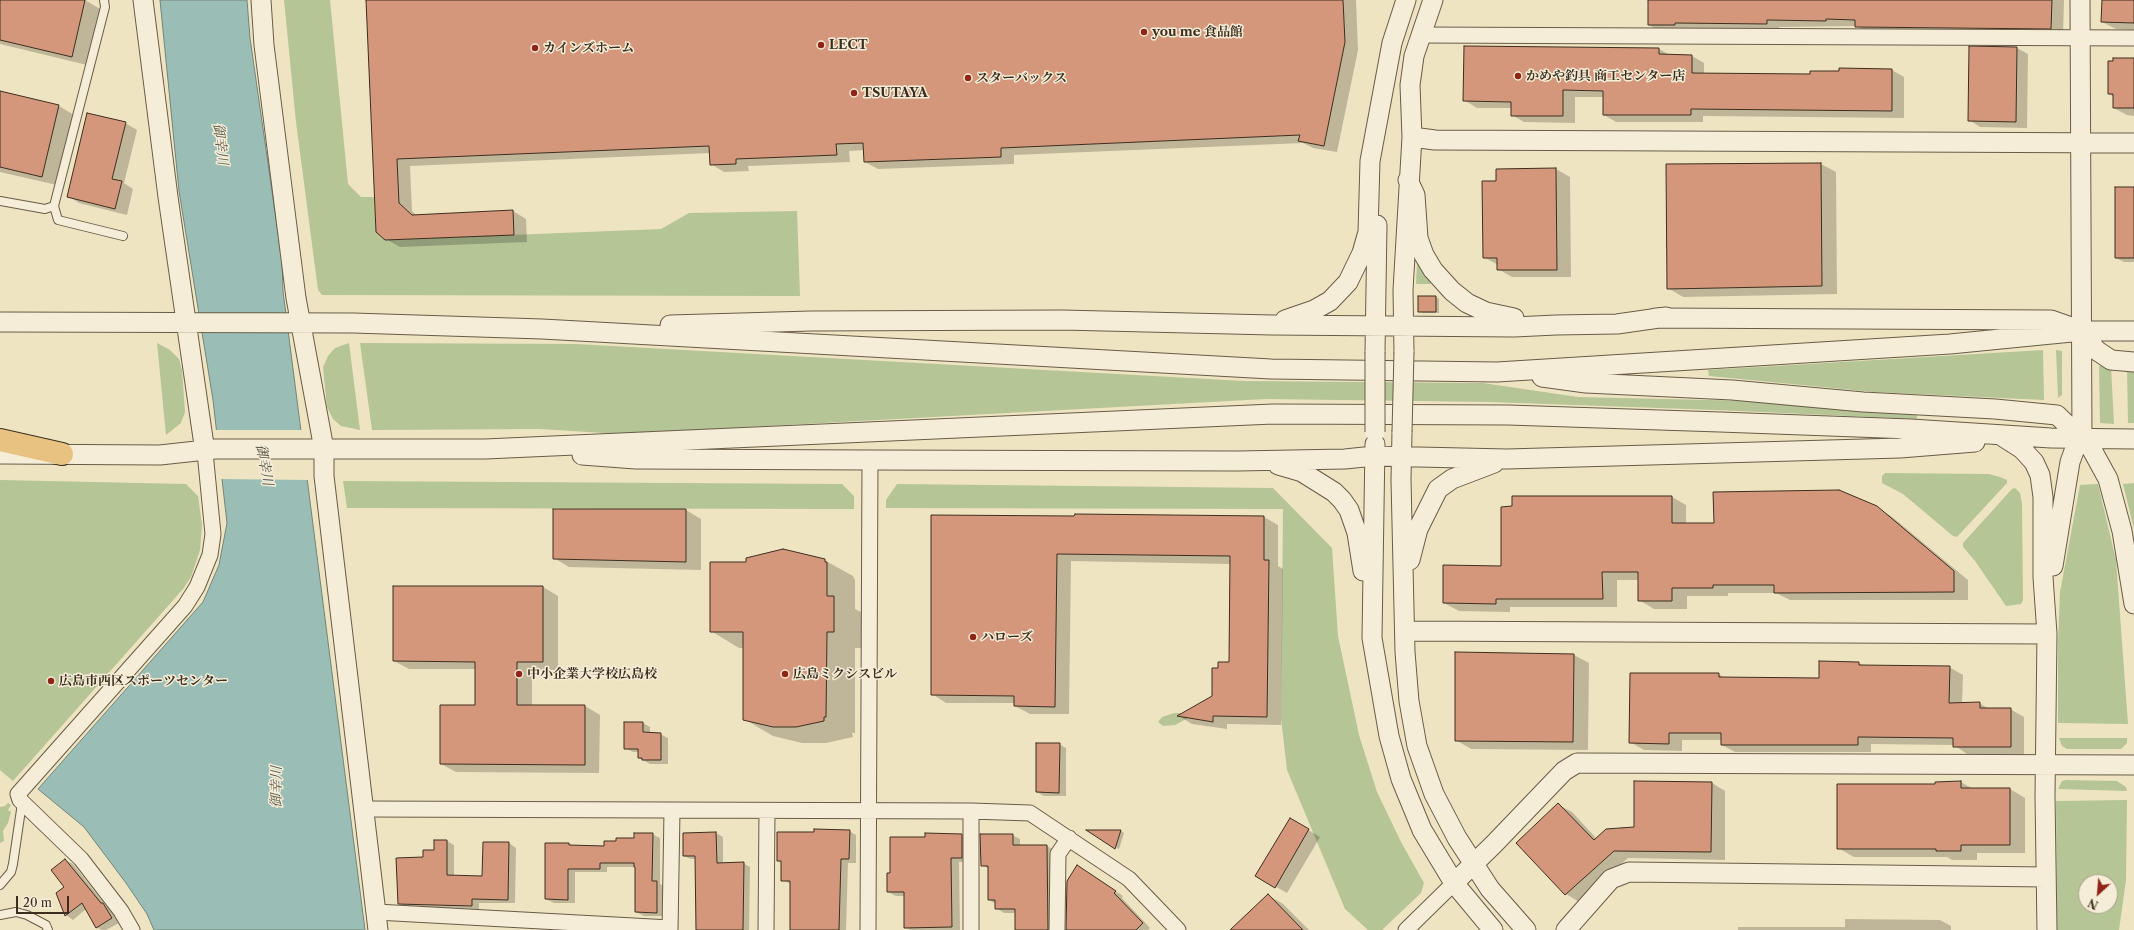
<!DOCTYPE html>
<html>
<head>
<meta charset="utf-8">
<style>
  body { margin:0 }
  #map { position:relative; width:2134px; height:930px; overflow:hidden; background:#efe4c1; font-family:"Libre Caslon Text",serif }
  canvas { display:block }
  .north { position:absolute; left:2078px; top:874px; width:40px; height:40px; box-sizing:border-box; background:#f5edd7; border:1px solid #aba18d; border-radius:50%; rotate:206deg; font-size:11px; font-weight:700; line-height:16px; text-align:center; color:#3c2e1f }
  .north::after { content:''; display:block; margin:auto; width:14px; height:18px; background:#8f2418; clip-path:polygon(50% 0,100% 100%,50% 72%,0 100%) }
  .scale { position:absolute; left:16px; top:896px; width:53px; height:18px; box-sizing:border-box; border:2px solid #3c2e1f; border-top:0; padding-left:5px; font-size:12px; line-height:14px; white-space:nowrap; color:#3c2e1f; -webkit-text-stroke:3px #f5edd7; paint-order:stroke }
</style>
</head>
<body>
<div id="map">
<canvas width="2134" height="930"></canvas>
<div class="north">N</div>
<div class="scale">20 m</div>
</div>
<script>
const c = document.querySelector('canvas').getContext('2d');
c.lineJoin = 'round';
function fillPath(path, color) { c.fillStyle = color; c.fill(path, 'evenodd'); }
const toPath = rows => new Path2D(rows.map(r => 'M' + r).join(''));
function trace(path, color, width, dash) { c.strokeStyle = color; c.lineWidth = width; c.lineCap = dash ? 'butt' : 'round'; c.setLineDash(dash || []); c.stroke(path); }
function write(font, color, halo, rows, align = 'center') {
  c.font = font + ' "Libre Caslon Text","Noto Serif JP",serif'; c.lineWidth = 3; c.setLineDash([]); c.textBaseline = 'middle'; c.strokeStyle = halo; c.fillStyle = color; for (const [text, x, y, turn = 0] of rows) {
    c.save(); c.translate(x, y); c.rotate((+turn || 0) * Math.PI / 180); c.textAlign = isNaN(turn) ? turn : align; if (halo) c.strokeText(text, 0, 0); c.fillText(text, 0, 0); c.restore();
  }
}
fillPath(toPath([
  [284,0,330,0,348,184,361,197,374,197,376,232,385,240,661,229,689,213,797,211,800,296,322,295,318,290,296,122],
  [1417,263,1420,263,1432,282,1430,284,1416,284],
  [157,343,170,350,179,359,182,370,185,412,181,423,166,435],
  [349,343,360,430,341,426,333,419,327,407,323,367,328,356,335,348],
  [360,343,576,344,1244,381,1483,383,1578,397,1753,401,1917,415,1917,419,1716,410,1490,402,1266,399,620,434,540,429,372,430],
  [2043,350,2044,400,1874,392,1709,376,1708,370],
  [2056,350,2062,351,2062,395,2058,398],
  [2099,366,2111,366,2114,424,2100,423],
  [2127,368,2134,369,2134,423,2128,423],
  [1885,473,1989,474,2000,477,2007,480,2007,483,1957,537,1953,536,1903,494,1882,483,1882,476],
  [0,480,186,484,198,496,202,525,200,550,191,577,183,589,13,781,0,770],
  [343,481,842,484,854,496,854,509,347,508],
  [2134,483,2134,529,2123,484],
  [897,484,1273,488,1332,548,1338,636,1359,735,1377,792,1401,842,1424,883,1421,893,1382,930,1368,930,1345,909,1287,770,1281,718,1283,509,886,508,886,500],
  [2098,484,2116,560,2128,724,2058,723,2058,642,2060,592,2080,485],
  [2015,488,2020,493,2022,504,2023,600,2021,604,2006,606,1975,561,1963,547,1963,543,2012,489],
  [1174,713,1182,713,1178,716,1188,718,1175,725,1163,726,1158,722,1162,717],
  [2059,738,2127,738,2127,743,2121,749,2067,749,2062,746],
  [2066,780,2117,781,2126,787,2127,791,2058,789,2062,781],
  [2127,800,2126,880,2119,930,2057,930,2056,801],
  [2086,882,2110,882,2110,906,2086,906],
  [8,803,11,805,8,810,11,812,8,823,3,831,4,841,0,843,0,807,5,806]
]), '#b5c596');
const water = toPath([
  [160,0,247,0,250,38,282,261,283,291,365,930,154,930,147,914,126,883,84,827,38,789,203,602,219,565,227,523,213,400,179,191,160,0]
]);
fillPath(water, '#9abeb6');
trace(water, '#74847a', 1);
fillPath(toPath([
  [214,430,303,430,309,480,220,479]
]), '#efe4c1');
fillPath(toPath([
  [0,0,85,0,100,9,87,65,0,44],
  [367,0,1356,0,1358,50,1337,152,1313,148,1303,143,1014,155,1014,164,878,169,865,162,865,150,849,151,850,162,748,166,749,171,724,172,711,164,710,153,410,166,412,211,417,216,513,211,526,219,527,242,400,247,386,239],
  [1649,0,2064,0,2063,35,1869,33,1857,26,1779,27,1779,31,1661,32,1649,25],
  [2103,0,2134,0,2134,30,2116,29,2102,22],
  [2017,48,2028,54,2027,128,1980,127,1969,120],
  [1659,49,1670,55,1692,56,1704,63,1704,74,1811,75,1892,70,1904,77,1904,118,1703,116,1703,122,1616,122,1604,115,1604,97,1575,97,1575,123,1524,122,1512,115,1512,108,1477,108,1464,100],
  [2134,59,2134,116,2127,115,2114,108,2114,97,2109,94],
  [0,92,59,106,74,115,57,185,0,172],
  [125,123,137,130,124,183,133,189,127,215,79,203,68,196],
  [1821,164,1836,172,1837,294,1683,297,1668,288],
  [1556,169,1570,177,1571,277,1512,277,1498,269,1498,265,1484,257,1497,182],
  [2134,188,2134,262,2124,262,2116,258],
  [1436,297,1439,299,1439,313,1423,313,1419,311],
  [1672,497,1686,505,1686,524,1715,524,1876,507,1891,516,1968,580,1968,600,1790,600,1776,593,1728,593,1728,596,1687,596,1687,609,1654,609,1639,600,1639,580,1617,580,1617,607,1510,607,1510,612,1459,611,1444,603,1502,567],
  [686,510,701,519,701,570,569,567,554,558],
  [932,516,1264,517,1278,525,1278,566,1283,569,1281,725,1227,724,1227,729,1192,724,1179,716,1213,696,1219,669,1230,663,1231,564,1071,561,1069,714,1030,714,1015,706,1015,703,946,703,932,694],
  [824,560,853,576,855,580,855,609,863,613,863,648,855,648,855,733,852,733,853,737,826,743,802,743,773,736,744,719,744,648,739,648,711,631,747,563],
  [394,587,543,587,558,596,558,670,532,670,532,706,585,706,600,715,599,773,456,772,441,764,476,706,476,669,409,669,394,661],
  [1574,655,1589,663,1588,750,1471,749,1456,740],
  [1858,663,1864,666,1949,667,1963,675,1962,704,1979,703,1989,709,2010,709,2024,717,2024,754,1967,754,1954,745,1871,744,1871,752,1735,752,1722,745,1722,740,1682,740,1682,751,1644,750,1630,742,1718,674,1725,678,1820,679],
  [643,723,650,727,650,733,660,734,668,738,668,764,650,764,639,758,639,752,633,752,625,748],
  [1059,744,1066,748,1066,796,1044,796,1037,792],
  [1961,782,1973,789,2010,789,2025,798,2025,853,1977,853,1977,860,1952,860,1947,857,1854,857,1838,848,1936,785],
  [1712,783,1725,791,1725,860,1628,858,1579,902,1566,894,1559,805,1572,812,1597,839,1635,828],
  [1290,819,1320,837,1287,893,1257,876],
  [849,831,856,835,856,863,848,863,846,930,791,930,791,884,782,880,782,863,778,860,778,833],
  [1089,831,1121,831,1124,833,1119,849],
  [716,833,723,837,723,863,743,863,750,867,749,930,698,930,696,859,691,859,684,856],
  [652,834,660,838,660,884,665,887,664,916,644,916,636,912,636,867,607,867,607,872,575,872,575,903,554,903,546,899,546,844,569,844,574,846,605,847],
  [962,835,970,840,970,862,959,862,960,930,910,930,905,927,905,896,896,896,888,892,891,874,926,838],
  [1012,835,1020,839,1020,846,1047,846,1054,850,1055,930,1016,930,1016,913,1004,913,996,908,996,904,989,900,989,869,982,865],
  [447,841,454,845,454,876,483,877,484,843,509,843,516,848,515,903,479,903,479,909,406,908,399,904,424,858],
  [65,860,73,864,106,906,110,908,119,923,106,930,102,930,96,927,86,909,73,920,66,915],
  [1085,871,1123,896,1122,898,1150,928,1148,930,1066,930],
  [1268,895,1283,904,1309,930,1233,930],
  [1845,919,1940,920,1951,926,1951,930,1738,930,1738,927,1845,927]
]), '#0003');
const building = toPath([
  [0,0,85,0,72,57,0,40,0,0],
  [366,0,1343,0,1345,42,1324,146,1298,141,1300,135,1001,148,1001,157,864,162,863,143,836,144,837,155,736,159,736,164,710,165,709,146,397,159,399,203,412,215,513,210,514,235,385,240,376,232,366,0],
  [1648,0,2052,0,2051,29,1855,27,1855,20,1826,19,1826,21,1767,20,1767,24,1675,23,1675,25,1648,25,1648,0],
  [2102,0,2134,0,2134,23,2101,22,2102,0],
  [1464,46,1659,48,1659,54,1692,55,1692,73,1810,74,1810,71,1839,71,1839,68,1892,69,1892,111,1691,109,1691,115,1603,115,1603,91,1563,90,1563,116,1511,116,1511,102,1463,101,1464,46],
  [1969,46,2017,47,2016,122,1968,121,1969,46],
  [2113,58,2134,58,2134,108,2113,108,2113,94,2108,94,2108,61,2113,61,2113,58],
  [0,91,59,105,42,177,0,167,0,91],
  [87,113,126,122,112,179,122,181,115,209,67,197,87,113],
  [1821,163,1822,286,1667,289,1666,164,1821,163],
  [1556,168,1557,270,1497,270,1497,258,1483,258,1482,181,1496,181,1496,169,1556,168],
  [2115,187,2134,187,2134,258,2115,258,2115,187],
  [1418,296,1436,296,1436,312,1418,312,1418,296],
  [1839,490,1877,506,1954,571,1954,592,1774,593,1774,585,1713,585,1713,588,1672,588,1672,601,1638,601,1638,572,1602,572,1603,599,1496,599,1496,604,1443,603,1443,565,1501,566,1501,507,1512,506,1512,496,1672,496,1672,523,1714,523,1713,492,1839,490],
  [553,509,686,509,686,562,553,559,553,509],
  [1075,514,1264,516,1264,560,1269,560,1267,717,1213,716,1213,722,1177,716,1212,696,1212,668,1218,668,1218,662,1229,662,1230,556,1057,554,1055,707,1014,706,1014,696,931,695,931,515,1074,516,1075,514],
  [783,549,825,559,825,562,827,562,827,596,834,596,834,632,827,632,826,717,824,717,824,721,796,727,773,727,743,720,743,632,710,632,710,562,746,562,746,558,783,549],
  [393,586,543,586,543,662,517,662,517,705,585,705,585,765,440,764,440,705,475,705,475,662,393,661,393,586],
  [1455,652,1574,654,1573,742,1455,741,1455,652],
  [1819,661,1859,662,1859,665,1950,666,1949,703,1980,702,1980,708,2011,708,2011,747,1953,747,1953,738,1858,737,1858,745,1721,745,1721,733,1669,733,1669,744,1629,743,1630,673,1719,673,1719,677,1819,678,1819,661],
  [624,722,643,722,643,732,661,733,661,760,642,760,642,758,638,758,638,749,624,749,624,722],
  [1036,743,1060,743,1059,793,1036,792,1036,743],
  [1634,781,1712,782,1711,852,1614,851,1565,895,1516,843,1558,803,1594,840,1606,829,1634,827,1634,781],
  [1961,781,1961,788,2010,788,2010,845,1961,845,1961,851,1936,851,1936,849,1837,849,1837,784,1935,784,1935,782,1961,781],
  [1290,818,1309,829,1275,888,1255,876,1290,818],
  [814,829,850,830,849,859,841,859,839,930,790,930,790,881,781,881,781,861,777,861,777,832,814,832,814,829],
  [1086,830,1121,830,1115,849,1086,830],
  [716,832,717,863,744,862,743,930,696,930,695,856,683,856,683,833,716,832],
  [634,833,653,833,652,881,657,881,657,913,635,912,635,867,634,867,634,863,600,863,600,869,568,869,568,900,545,899,545,843,569,843,569,845,604,846,604,841,616,841,616,838,634,838,634,833],
  [925,833,962,834,962,858,951,858,952,927,904,928,904,892,887,892,887,873,890,873,890,837,925,837,925,833],
  [980,834,1013,834,1013,845,1047,845,1048,930,1015,930,1015,909,995,909,995,900,988,900,988,866,981,866,980,834],
  [434,840,447,840,447,875,482,876,483,842,509,842,508,900,472,899,472,906,398,904,396,858,423,857,423,850,434,850,434,840],
  [65,859,101,903,103,903,112,918,96,928,82,903,65,916,56,893,64,887,51,870,65,859],
  [1077,865,1116,891,1114,893,1143,923,1136,930,1066,930,1067,881,1077,865],
  [1268,894,1303,930,1230,930,1268,894]
]);
fillPath(building, '#d4977b');
trace(building, '#3c2e1f', 1);
const service = toPath([
  [0,201,45,209,54,206,105,7,104,0],
  [54,206,58,220,123,236],
  [0,885,11,872,13,864,22,803],
  [0,915,16,912,27,915,46,925,48,930]
]);
const minor = toPath([
  [1421,35,2134,38],
  [363,809,971,811,1030,813,1129,879,1178,930],
  [376,912,670,928],
  [132,930,121,911,81,859,20,800,18,794,185,606,197,587,210,555,213,534,205,452],
  [670,930,672,811],
  [766,930,767,811],
  [868,930,870,460],
  [971,930,971,811],
  [1057,930,1058,854,1069,838],
  [1406,930,1454,883]
]);
const tertiary = toPath([
  [143,0,168,197,205,452],
  [261,0,264,45,296,298,324,449,324,476,378,930],
  [1412,137,1435,140,2134,143],
  [1408,180,1415,195,1418,238,1424,255,1433,270,1452,291,1467,303,1486,312,1514,318],
  [1655,318,2051,320,2082,331,2096,350,2111,360,2134,362],
  [1285,320,1314,310,1330,301,1348,282,1362,253,1368,232,1370,161,1392,43,1406,0],
  [0,322,353,323,542,329,1271,369,1497,372,1950,344,2082,331,2134,331],
  [670,325,811,321,1062,320,1272,325,1514,327,1556,325,1617,324,1666,317],
  [1375,352,1377,225],
  [1404,352,1403,290,1412,137,1410,85,1414,56,1433,0],
  [1542,377,1586,383,1732,390,1863,402,1995,409,2057,415,2091,448,2108,479,2122,531,2134,604],
  [1402,432,1401,480,1405,652,1409,701,1417,746,1434,794,1457,838,1490,889,1526,930],
  [2000,435,2022,449,2034,462,2040,475,2043,497,2043,577,2047,634,2045,796,2047,930],
  [1375,444,1372,638,1389,736,1401,779,1422,830,1454,883,1493,930],
  [0,454,160,455,215,449,485,449,1273,414,1508,415,1720,422,1911,429,2051,438,2134,439],
  [582,455,636,459,870,460,1238,461,1345,459,1374,456,1507,459,1900,448,1975,442],
  [1278,465,1302,472,1334,492,1342,500,1349,510,1357,533,1363,571],
  [1410,560,1418,529,1438,489,1452,479,1494,463],
  [2053,566,2070,462,2074,451,2082,439,2080,0],
  [1405,631,2047,634],
  [1454,883,1494,844,1564,771,1577,763,2134,765],
  [1566,930,1611,879,1629,872,2046,877]
]);
const motorway = toPath([
  [0,440,62,454]
]);
trace(service, '#695c48', 10);
trace(minor, '#695c48', 17);
trace(tertiary, '#695c48', 21);
trace(motorway, '#3c2e1f', 24);
trace(service, '#f5edd7', 8);
trace(minor, '#f5edd7', 15);
trace(tertiary, '#f5edd7', 19);
trace(motorway, '#e8c280', 22);
const tertiaryBridge = toPath([
  [1375,432,1375,352],
  [1402,432,1404,352]
]);
trace(tertiaryBridge, '#695c48', 21, []);
trace(tertiaryBridge, '#f5edd7', 19);
for (const [x, y, r, color] of [
  [1144,32,4,"#8f2418"],
  [821,45,4,"#8f2418"],
  [535,48,4,"#8f2418"],
  [1518,76,4,"#8f2418"],
  [968,78,4,"#8f2418"],
  [854,93,4,"#8f2418"],
  [973,637,4,"#8f2418"],
  [519,674,4,"#8f2418"],
  [785,674,4,"#8f2418"],
  [51,681,4,"#8f2418"]
]) { const dot = new Path2D(); dot.arc(x, y, r, 0, 2 * Math.PI); c.fillStyle = color; c.fill(dot); trace(dot, '#f5edd7', 1.5); }
write('bold 13px', '#3c2e1f', '#f5edd7', [
  ["you me 食品館",1152,32],
  ["LECT",829,45],
  ["カインズホーム",543,48],
  ["かめや釣具 商工センター店",1526,76],
  ["スターバックス",976,78],
  ["TSUTAYA",862,93],
  ["ハローズ",981,637],
  ["中小企業大学校広島校",527,674],
  ["広島ミクシスビル",793,674],
  ["広島市西区スポーツセンター",59,681]
], 'left');
write('italic 14px', '#545245', '#f5edd7', [
  ["御幸川",220,144,83],
  ["御幸川",264,465,80],
  ["御幸川",277,787,-90]
]);
</script>
</body>
</html>
